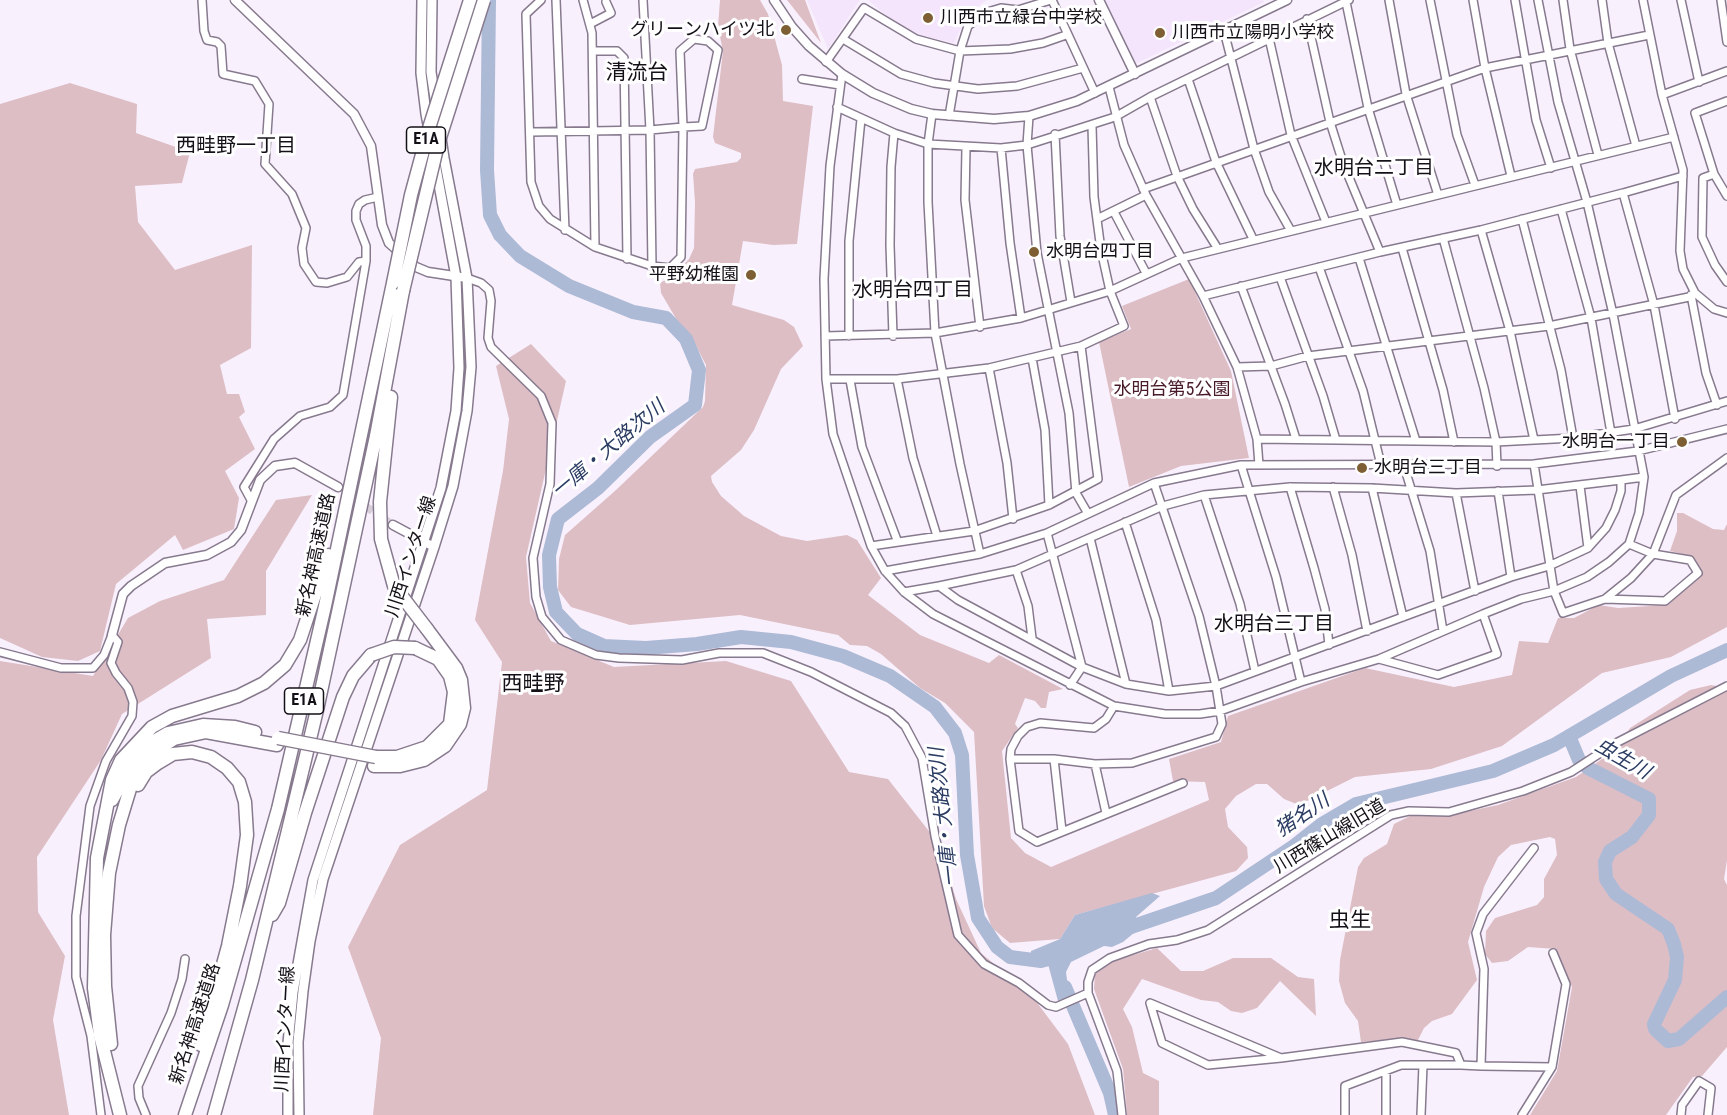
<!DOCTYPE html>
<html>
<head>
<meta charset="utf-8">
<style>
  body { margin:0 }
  canvas { display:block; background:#f9f0fd }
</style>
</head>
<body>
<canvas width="1727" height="1115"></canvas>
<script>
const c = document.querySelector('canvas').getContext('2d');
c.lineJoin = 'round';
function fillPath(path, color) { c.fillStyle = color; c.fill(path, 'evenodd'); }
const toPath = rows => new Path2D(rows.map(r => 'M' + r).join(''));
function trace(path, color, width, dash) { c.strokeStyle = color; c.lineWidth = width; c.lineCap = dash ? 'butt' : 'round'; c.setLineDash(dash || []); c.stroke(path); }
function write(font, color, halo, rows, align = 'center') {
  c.font = font + ' "Roboto Condensed","Noto Sans JP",sans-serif'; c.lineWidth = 6; c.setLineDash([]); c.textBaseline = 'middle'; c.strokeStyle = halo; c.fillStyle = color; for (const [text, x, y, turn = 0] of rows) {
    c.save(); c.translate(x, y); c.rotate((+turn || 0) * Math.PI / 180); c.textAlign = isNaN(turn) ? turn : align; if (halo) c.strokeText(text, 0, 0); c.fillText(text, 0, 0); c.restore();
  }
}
fillPath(toPath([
  [807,0,860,0,828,49],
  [868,0,987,0,968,14,954,43,920,35,894,22],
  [1104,0,1263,0,1264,2,1135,64]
]), '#f4e5fc');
fillPath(toPath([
  [720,0,760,0,768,14,782,65,783,101,813,106,797,244,773,245,743,241,732,305,784,320,794,327,803,346,781,369,754,430,741,450,711,476,712,482,721,496,744,516,781,536,807,541,847,535,857,540,881,578,868,595,920,635,989,663,999,655,1063,689,1049,692,1046,708,1041,708,1035,701,1025,698,1015,724,1018,728,1002,751,1011,838,1025,853,1051,867,1209,800,1205,782,1173,781,1169,759,1221,742,1228,716,1365,668,1454,687,1512,675,1519,641,1548,643,1558,618,1574,618,1599,605,1618,608,1667,605,1703,573,1691,556,1670,551,1677,531,1677,513,1683,513,1713,529,1724,530,1727,524,1727,627,1671,657,1602,673,1502,746,1431,769,1355,777,1299,805,1284,799,1267,784,1256,784,1236,796,1225,809,1228,827,1247,847,1248,858,1236,871,1075,915,1060,939,1010,943,992,928,984,906,974,732,945,703,920,688,881,654,867,646,850,645,838,635,740,615,630,625,571,607,558,590,559,559,565,535,616,490,703,407,705,401,706,365,690,334,678,322,661,293,660,283,674,275,689,259,694,248,695,202,693,174,695,169,737,162,741,158,741,153,715,143,713,137,723,51,718,27],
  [787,0,805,0,821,43],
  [70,83,137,104,136,133,190,152,182,183,135,186,138,222,175,270,252,245,251,348,220,365,227,394,239,394,245,412,239,417,255,449,225,471,239,498,234,529,183,550,175,535,116,584,100,651,78,661,42,657,0,638,0,104],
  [1189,279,1231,371,1249,458,1181,466,1129,487,1099,342,1131,329,1122,306],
  [531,344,566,381,526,557,530,603,551,641,614,667,726,661,791,681,849,772,888,779,939,844,956,899,981,953,1032,996,1068,1044,1095,1115,373,1115,381,1038,348,947,400,845,487,790,502,662,475,620,503,471,509,419,496,366],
  [312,495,266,571,266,615,207,619,211,658,122,714,101,760,37,857,38,912,65,956,53,1020,69,1115,0,1115,0,661,93,676,128,618,160,601,224,580,276,500],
  [1711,685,1727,688,1727,860,1724,879,1727,885,1727,1047,1702,1076,1693,1077,1666,1115,1530,1115,1557,1071,1572,987,1556,949,1528,947,1508,961,1492,963,1485,954,1486,931,1495,918,1537,905,1544,897,1544,879,1557,855,1555,839,1550,837,1511,845,1498,857,1484,887,1468,942,1477,980,1452,1014,1432,1021,1424,1028,1417,1042,1401,1039,1361,1042,1358,1021,1345,1003,1339,981,1340,960,1358,867,1364,858,1387,844,1394,824,1410,816,1446,816,1498,805,1576,777,1618,748,1630,728,1690,690],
  [1157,948,1181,971,1203,971,1233,958,1271,958,1298,977,1314,979,1316,1016,1280,981,1257,1008,1242,1013,1231,1011,1218,1002,1201,1000,1142,979,1123,1009,1132,1027,1143,1073,1159,1081,1159,1115,1127,1115,1123,1069,1094,989,1095,974,1113,961]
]), '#ddbec5');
fillPath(toPath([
  [1152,893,1160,896,1136,917,1140,928,1123,942,1112,947,1104,946,1071,962,1066,972,1069,996,1058,1001,1048,964,1030,966,1031,951,1060,939,1075,915]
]), '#adbad6');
trace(toPath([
  [489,0,487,170,490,215,500,235,520,256,569,286,633,312,666,318,686,339,699,370,695,405,650,437,598,488,558,519,549,555,550,587,556,612,577,634,604,646,646,648,697,644,741,637,791,642,843,656,890,676,935,707,955,733,962,755,967,855,978,918,997,947,1010,957,1041,961,1049,959],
  [1569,736,1579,760,1588,768,1649,799,1649,815,1632,837,1610,851,1605,862,1606,879,1616,894,1668,929,1674,944,1677,957,1675,980,1654,1024,1655,1029,1668,1041,1679,1039,1727,997],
  [1122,930,1216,898,1294,846,1322,824,1356,804,1493,771,1554,745,1671,676,1727,650],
  [1065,987,1110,1093,1115,1115]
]), '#adbad6', 14);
trace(toPath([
  [346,493,393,525]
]), '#d7ceda', 8, [8, 4]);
const minor = toPath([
  [202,0,204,31,207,40,217,42,221,46,223,74,255,81,269,104,265,164,292,194,306,228,302,248,304,264,316,282,327,283,347,277,359,262,366,261],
  [541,0,526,14,531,182,539,206,550,219,595,247,592,33,583,0],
  [556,0,565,230],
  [1052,0,1095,93],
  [1389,0,1406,94,1438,195],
  [1430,0,1457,135,1475,185],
  [1473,0,1485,68,1511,176],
  [1515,0,1536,120,1551,168],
  [1563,0,1570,49,1598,155],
  [1602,0,1608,43,1636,146],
  [1643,0,1662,95,1683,170,1680,251,1683,269,1695,293,1714,309,1727,313],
  [1681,0,1699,82],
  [1721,0,1727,42],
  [1346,2,1368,108,1397,205],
  [1307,19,1330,122,1343,163,1380,252],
  [590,24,611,13,606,2],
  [1224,31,1254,149,1269,192,1291,231],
  [1269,38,1291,135,1326,222],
  [843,39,901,74,934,83,978,89,1017,86,1083,68],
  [593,51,617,51,624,58,627,259],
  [826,62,864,8,916,39,960,51,1010,49,1043,43,1066,35],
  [842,74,830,166,824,279,826,379,833,434,871,546,885,571,904,592,933,614,1114,706,1165,714,1200,714,1220,711,1301,682,1379,659,1483,614,1521,599,1554,591,1587,577,1609,562,1629,544,1639,513,1644,477,1613,314,1587,202,1558,102,1538,0],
  [802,79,840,85],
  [1188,79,1216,162,1253,239],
  [1109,87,1124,145,1146,195,1203,296,1237,367,1257,439],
  [1662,95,1727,71],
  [1150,97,1177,176,1193,209,1218,249],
  [1727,101,1695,113,1714,174,1703,178,1702,237,1715,265,1727,282],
  [837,107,894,133,928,144,1001,148,1027,145,1115,117,1150,97,1349,0],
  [932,114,928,144,928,202,935,333,960,464,980,554],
  [949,116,960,51,968,26,984,13,1001,8,1018,10,1051,0],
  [1029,116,1027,145,1037,253,1069,413,1076,493,1087,512],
  [531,132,650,130,683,127,702,126,718,50,708,41,694,39,680,51,683,127,681,257,670,268,652,266],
  [1055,134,1060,236,1071,302],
  [966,148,965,200,980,327],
  [1001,148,1010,243,1021,318],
  [1714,174,1727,196],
  [1143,189,1485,68,1649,35],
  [1561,209,1591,318,1611,433],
  [1114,212,1146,273],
  [1097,219,1146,195],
  [1522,219,1561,370,1573,438],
  [1481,230,1510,331,1534,440],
  [1443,238,1484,388,1496,442,1497,466],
  [595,247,652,266,650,130,643,0],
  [1402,248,1443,390,1454,442],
  [1359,258,1416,441],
  [1319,267,1363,391,1381,465],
  [1280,277,1323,396,1336,440],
  [467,278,481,283,489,290,491,301,488,338,491,347,541,396,552,423,550,484,533,558,536,597,542,617,561,640,596,655,619,658,682,660,719,653,763,653,811,672,891,713,905,726,922,758,935,836,958,935,984,964,1019,983,1048,1005,1056,1007,1088,993],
  [1241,286,1285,404,1296,439],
  [1691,295,1706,373,1717,405],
  [1203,296,1380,252,1481,230,1623,193],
  [825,336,935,333,1021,318,1110,291,1182,258,1674,137],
  [849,336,849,241,861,119],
  [893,336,890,245,891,167,894,133],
  [1032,358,1045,430,1049,505],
  [1237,367,1271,366,1308,356,1549,326,1689,297],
  [989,368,1007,463,1013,519],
  [826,379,897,379,989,368,1081,346,1124,326,1110,291,1101,250,1094,197,1092,126],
  [897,379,913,458,937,536],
  [850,380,862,447,897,540],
  [1675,419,1654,305,1623,193,1683,176],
  [1534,464,1554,591,1563,613,1605,599,1631,578,1653,554,1676,495,1727,458],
  [1241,465,1276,577,1301,682],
  [1259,465,1257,439,1496,442,1573,438,1634,429,1727,401],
  [1404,466,1430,551,1443,631],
  [1580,486,1588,548],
  [1290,487,1314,568,1325,609,1329,645],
  [1333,487,1352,555,1367,631],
  [1372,488,1403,617],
  [1498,491,1511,577],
  [1456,493,1475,591],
  [1204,495,1240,604,1255,671],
  [251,500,244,487,274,439,300,416,330,407,343,395,366,261,366,246,356,220,356,211,359,204,365,200,378,197],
  [1125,522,1156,620,1169,691],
  [1047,533,1082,667,1070,685],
  [1090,538,1126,684],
  [871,546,974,531,1049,505,1098,479,1081,346],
  [1016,570,1028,606,1032,638],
  [885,571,980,554,1047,533,1154,483,1241,465,1534,464,1638,451,1727,429],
  [939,586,1016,570,1163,506,1204,495,1290,487,1372,488,1456,493,1537,490,1621,480],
  [904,592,939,586,958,600,1082,667,1126,684,1169,691,1216,686,1511,577,1549,566,1588,548,1606,528,1615,510,1621,491,1621,480,1644,477],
  [1605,599,1665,601,1698,573,1690,560,1653,554,1629,544],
  [0,652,61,668,93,668,104,655,112,635,118,642,111,663,116,673,128,688,133,702,132,716,106,761,90,806,76,916,76,977,91,1036,101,1115],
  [1379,659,1438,675,1497,654,1483,614],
  [1114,706,1106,719,1094,728,1040,723,1027,727,1018,736,1011,749,1010,759,1019,831,1037,842,1183,783],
  [1010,759,1054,759,1095,764,1132,763,1216,737,1222,724,1216,686,1199,616,1154,483],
  [1054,759,1062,831],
  [1095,764,1106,813],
  [1534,848,1483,914,1476,933,1484,969,1481,1066,1552,1067],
  [1281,1058,1208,1065,1162,1043,1150,1003,1281,1058,1402,1042,1456,1053,1461,1065,1481,1066],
  [146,1115,139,1098,138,1086,171,1013,182,979,185,959],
  [1122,1115,1117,1071,1088,993,1088,982,1092,970,1110,958,1149,944,1177,940,1208,930,1391,815,1409,811,1449,812,1523,791,1571,772,1614,744,1727,686],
  [1345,1115,1345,1086,1401,1065,1461,1065],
  [1386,1115,1386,1071],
  [1421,1115,1423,1065],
  [1522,1115,1552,1067,1566,984,1553,953],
  [1681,1115,1682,1105,1699,1081,1711,1088,1708,1115]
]);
const tertiary = toPath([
  [235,0,354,114,371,146,382,225,389,243,416,267,428,272,467,278],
  [774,0,792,27,809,46,842,74,873,93,911,109,932,114,994,119,1029,116,1077,101,1287,0],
  [1099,0,1135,74],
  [393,525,434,547],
  [112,635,123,594,131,586,165,563,207,555,231,542,241,530,260,480,275,466,295,463,338,487]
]);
const secondary = toPath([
  [288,1115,288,1043,293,992,313,880,441,488,456,411,459,368,456,277,426,114,421,73,422,0],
  [299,1115,298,1042,303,991,310,941,323,879,434,547,453,486,467,411,471,367,467,278,444,158,431,72,432,0]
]);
const motorway = toPath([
  [391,397,380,502,381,539,394,586],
  [376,757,397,757,427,747,450,724,454,692,450,676,438,659,415,648],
  [374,766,400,766,424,760,445,746,460,724,464,708,461,680,456,668,427,629],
  [138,785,146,772,158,763,173,754,192,752,211,757,227,768,239,782,245,802,247,835,240,886,228,946,201,1045],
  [112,800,134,760,149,744,168,733,203,725,235,727,255,732],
  [272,915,279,903,305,813,343,697,353,676,371,655],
  [111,1044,105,986,104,935,109,873,119,825,133,779,151,754,174,739,206,732,277,745],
  [120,1115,100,1035,94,988,97,858,112,780,121,760,152,727,172,716,238,696,264,683,285,665,300,640,328,555],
  [185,1115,222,1005,278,809,325,606,393,283],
  [214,1115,252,980,317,710,376,436,403,291]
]);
trace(minor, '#877a8e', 10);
trace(tertiary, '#877a8e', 11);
trace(secondary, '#877a8e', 12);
trace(motorway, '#877a8e', 15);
trace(minor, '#fff', 7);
trace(tertiary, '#fff', 8);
trace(secondary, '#fff', 9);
trace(motorway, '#fff', 12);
const motorwayBridge = toPath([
  [393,283,411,195,430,125,470,0],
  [403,291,438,144,484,0],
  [394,586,427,629],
  [371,655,394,647,415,648],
  [278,738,376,757]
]);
trace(motorwayBridge, '#877a8e', 15, []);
trace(motorwayBridge, '#fff', 12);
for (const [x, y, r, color] of [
  [928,18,6,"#7d5f33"],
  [786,30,6,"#7d5f33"],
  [1160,33,6,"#7d5f33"],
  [1034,252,6,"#7d5f33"],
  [751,275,6,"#7d5f33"],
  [1682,442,6,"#7d5f33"],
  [1362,468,6,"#7d5f33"]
]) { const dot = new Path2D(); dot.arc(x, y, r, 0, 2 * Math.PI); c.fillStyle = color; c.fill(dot); trace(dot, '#fff', 2); }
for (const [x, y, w] of [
  [426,140,39],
  [304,701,39]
]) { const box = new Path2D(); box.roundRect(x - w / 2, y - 13, w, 26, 4.5); c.fillStyle = '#fff'; c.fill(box); trace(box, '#141017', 1.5); }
write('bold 16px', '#141017', null, [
  ["E1A",426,140],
  ["E1A",304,701]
]);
write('18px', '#141017', '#fff', [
  ["川西市立緑台中学校",940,18],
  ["グリーンハイツ北",774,30,"right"],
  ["川西市立陽明小学校",1172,33],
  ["水明台四丁目",1046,252],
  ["平野幼稚園",739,275,"right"],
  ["水明台一丁目",1670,442,"right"],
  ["水明台三丁目",1374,468]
], 'left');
write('18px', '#491b2a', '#fff', [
  ["水明台第5公園",1172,390]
]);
write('18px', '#141017', '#fff', [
  ["新名神高速道路",317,555,-78],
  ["川西インター線",412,557,-72],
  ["川西篠山線旧道",1330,837,-31],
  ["新名神高速道路",196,1024,-72],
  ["川西インター線",286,1029,-87]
]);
write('20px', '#141017', '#fff', [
  ["西畦野一丁目",236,147],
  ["水明台二丁目",1374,169],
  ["水明台四丁目",913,291],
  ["水明台三丁目",1274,625]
]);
write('italic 20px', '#2b3c63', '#fff', [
  ["一庫・大路次川",609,450,-40],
  ["虫生川",1622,760,30],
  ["猪名川",1303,816,-34],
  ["一庫・大路次川",945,817,-96]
]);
write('21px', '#141017', '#fff', [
  ["清流台",637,74],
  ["西畦野",533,685],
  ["虫生",1350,922]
]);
</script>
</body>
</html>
